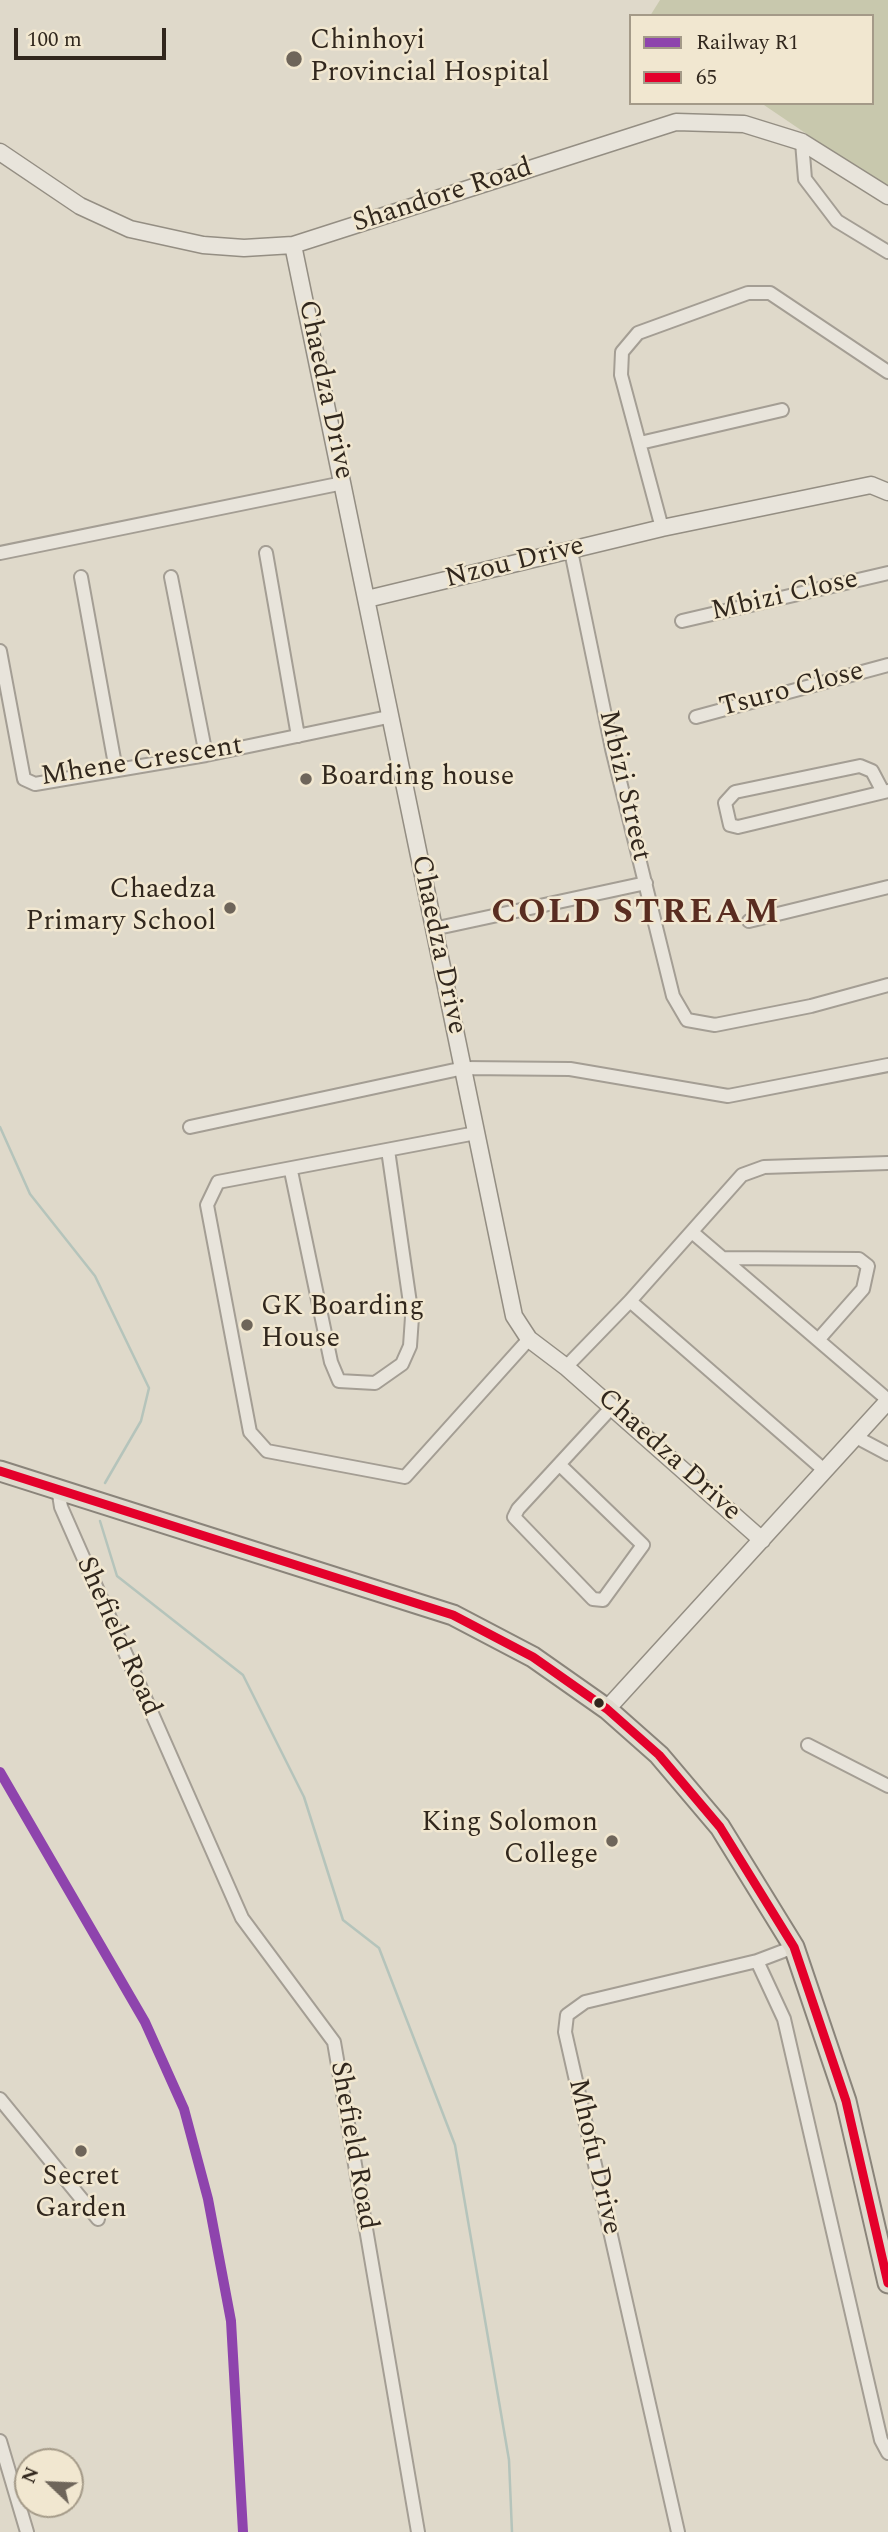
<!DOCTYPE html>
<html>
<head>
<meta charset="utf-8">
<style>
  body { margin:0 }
  #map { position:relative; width:888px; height:2532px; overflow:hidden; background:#dfd9ca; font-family:Spectral,serif }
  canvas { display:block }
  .legend { position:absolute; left:629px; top:14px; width:245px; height:91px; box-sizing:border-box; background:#f1e7d0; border:2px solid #a49a88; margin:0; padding:9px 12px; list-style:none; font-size:21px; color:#31271d }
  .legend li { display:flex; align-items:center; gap:14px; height:35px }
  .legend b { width:35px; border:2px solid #a49a88 }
  .north { position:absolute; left:14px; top:2448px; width:70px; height:70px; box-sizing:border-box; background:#f1e7d0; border:2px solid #a49a88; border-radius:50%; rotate:293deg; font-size:19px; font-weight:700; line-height:28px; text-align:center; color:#31271d }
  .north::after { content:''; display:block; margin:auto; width:24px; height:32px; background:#6e655a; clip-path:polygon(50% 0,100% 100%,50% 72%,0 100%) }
  .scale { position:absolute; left:14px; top:28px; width:152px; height:32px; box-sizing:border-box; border:4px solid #31271d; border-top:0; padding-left:9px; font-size:21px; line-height:24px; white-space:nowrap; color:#31271d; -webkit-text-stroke:5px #f1e7d0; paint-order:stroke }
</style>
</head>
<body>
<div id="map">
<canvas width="888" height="2532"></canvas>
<ul class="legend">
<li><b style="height:9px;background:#8e44ad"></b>Railway R1</li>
<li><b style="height:9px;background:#e4002b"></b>65</li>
</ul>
<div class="north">N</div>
<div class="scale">100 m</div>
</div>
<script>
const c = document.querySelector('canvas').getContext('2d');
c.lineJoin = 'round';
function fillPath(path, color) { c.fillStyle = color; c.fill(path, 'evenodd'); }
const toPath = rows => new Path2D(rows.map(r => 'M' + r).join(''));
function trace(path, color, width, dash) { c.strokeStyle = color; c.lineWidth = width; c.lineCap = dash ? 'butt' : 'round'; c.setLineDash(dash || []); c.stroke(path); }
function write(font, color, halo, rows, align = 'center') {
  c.font = font + ' Spectral,serif'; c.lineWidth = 5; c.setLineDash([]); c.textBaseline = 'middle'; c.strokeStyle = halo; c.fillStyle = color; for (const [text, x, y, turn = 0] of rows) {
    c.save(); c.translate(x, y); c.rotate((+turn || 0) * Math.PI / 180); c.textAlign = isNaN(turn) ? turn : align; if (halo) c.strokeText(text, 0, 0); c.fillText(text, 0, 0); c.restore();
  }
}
fillPath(toPath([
  [660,0,888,0,888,189,761,103,872,103,872,16,650,16]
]), '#c8c8ad');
trace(toPath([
  [0,1127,30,1194,95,1276,149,1388,141,1421,105,1483],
  [100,1521,117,1576,243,1675,304,1797,343,1920,379,1948,455,2145,509,2460,512,2532]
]), '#b5c4bb', 2.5);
const street = toPath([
  [802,142,805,179,837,221,888,252],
  [640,443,782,410],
  [662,528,621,375,622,352,638,333,748,293,770,293,888,372],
  [571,551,612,749,673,996,687,1020,715,1025,811,1006,888,985],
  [0,553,343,483],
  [266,553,298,736],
  [81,577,116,770],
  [171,577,206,755],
  [682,621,888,573],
  [0,651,24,779,35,784,206,755,388,717],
  [696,717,888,665],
  [883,792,872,771,860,766,735,792,725,803,730,825,738,827,888,791],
  [749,921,888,887],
  [433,929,646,883],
  [190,1127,464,1068,570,1069,728,1096,888,1065],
  [476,1133,218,1182,207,1205,250,1432,267,1451,405,1477,529,1339],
  [291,1171,331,1362,339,1381,375,1383,402,1364,410,1346,412,1317,388,1150],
  [692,1232,888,1400],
  [723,1258,859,1259,868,1266,863,1289,818,1340],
  [630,1301,824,1470],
  [566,1367,630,1301,742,1175,764,1167,888,1163],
  [856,1437,888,1454],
  [561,1466,643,1545,603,1600,593,1599,514,1517,518,1509,612,1407],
  [58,1488,61,1507,242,1918,334,2042,418,2532],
  [808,1745,888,1786],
  [757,1961,784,2019,881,2440,888,2453],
  [0,2099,98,2219],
  [0,2441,27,2532],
  [678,2532,565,2032,567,2015,585,2002,757,1961,794,1947]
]);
const secondary = toPath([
  [0,152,80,206,130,229,203,245,244,248,293,245,676,122,744,124,802,142,888,196],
  [293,245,514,1316,529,1339,566,1367,762,1540],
  [367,599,662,528,871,485,888,492],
  [607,1709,888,1401]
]);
const primary = toPath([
  [0,1471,453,1615,533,1657,607,1709,659,1755,720,1827,794,1947,846,2101,888,2283]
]);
trace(street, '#a49e94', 16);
trace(secondary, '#948e83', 19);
trace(primary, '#8a847a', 23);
trace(street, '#e8e4db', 12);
trace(secondary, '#e8e4db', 16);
trace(primary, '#dfdacd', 19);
trace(toPath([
  [0,1471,453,1615,533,1657,607,1709,659,1755,720,1827,794,1947,846,2101,888,2283]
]), '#e4002b', 9);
trace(toPath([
  [0,1772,145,2022,184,2109,208,2199,231,2321,243,2532]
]), '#8e44ad', 10);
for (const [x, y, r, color] of [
  [294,59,9,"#6e655a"],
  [306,779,7,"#6e655a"],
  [230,908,7,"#6e655a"],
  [247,1325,7,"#6e655a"],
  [599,1703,6,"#31271d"],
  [612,1841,7,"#6e655a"],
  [81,2151,7,"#6e655a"]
]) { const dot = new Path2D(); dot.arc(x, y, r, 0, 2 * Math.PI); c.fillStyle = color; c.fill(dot); trace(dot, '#f1e7d0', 2.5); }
write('28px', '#31271d', '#f1e7d0', [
  ["Chinhoyi",310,43],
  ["Provincial Hospital",310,75],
  ["Boarding house",320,779],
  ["Chaedza",216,892,"right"],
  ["Primary School",216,924,"right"],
  ["GK Boarding",261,1309],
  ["House",261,1341],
  ["King Solomon",598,1825,"right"],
  ["College",598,1857,"right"],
  ["Secret",81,2179,"center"],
  ["Garden",81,2211,"center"]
], 'left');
write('28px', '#31271d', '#f1e7d0', [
  ["Shandore Road",443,197,-18],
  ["Chaedza Drive",324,390,78],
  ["Nzou Drive",515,564,-14],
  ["Mbizi Close",785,597,-13],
  ["Tsuro Close",792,691,-15],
  ["Mhene Crescent",142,763,-9],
  ["Mbizi Street",623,786,77],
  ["Chaedza Drive",437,945,78],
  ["Chaedza Drive",668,1456,42],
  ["Shefield Road",117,1637,66],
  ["Shefield Road",352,2146,80],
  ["Mhofu Drive",593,2157,77]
]);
c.letterSpacing = '2px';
write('bold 35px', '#592d21', '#f1e7d0', [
  ["COLD STREAM",636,915]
]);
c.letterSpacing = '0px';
</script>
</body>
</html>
